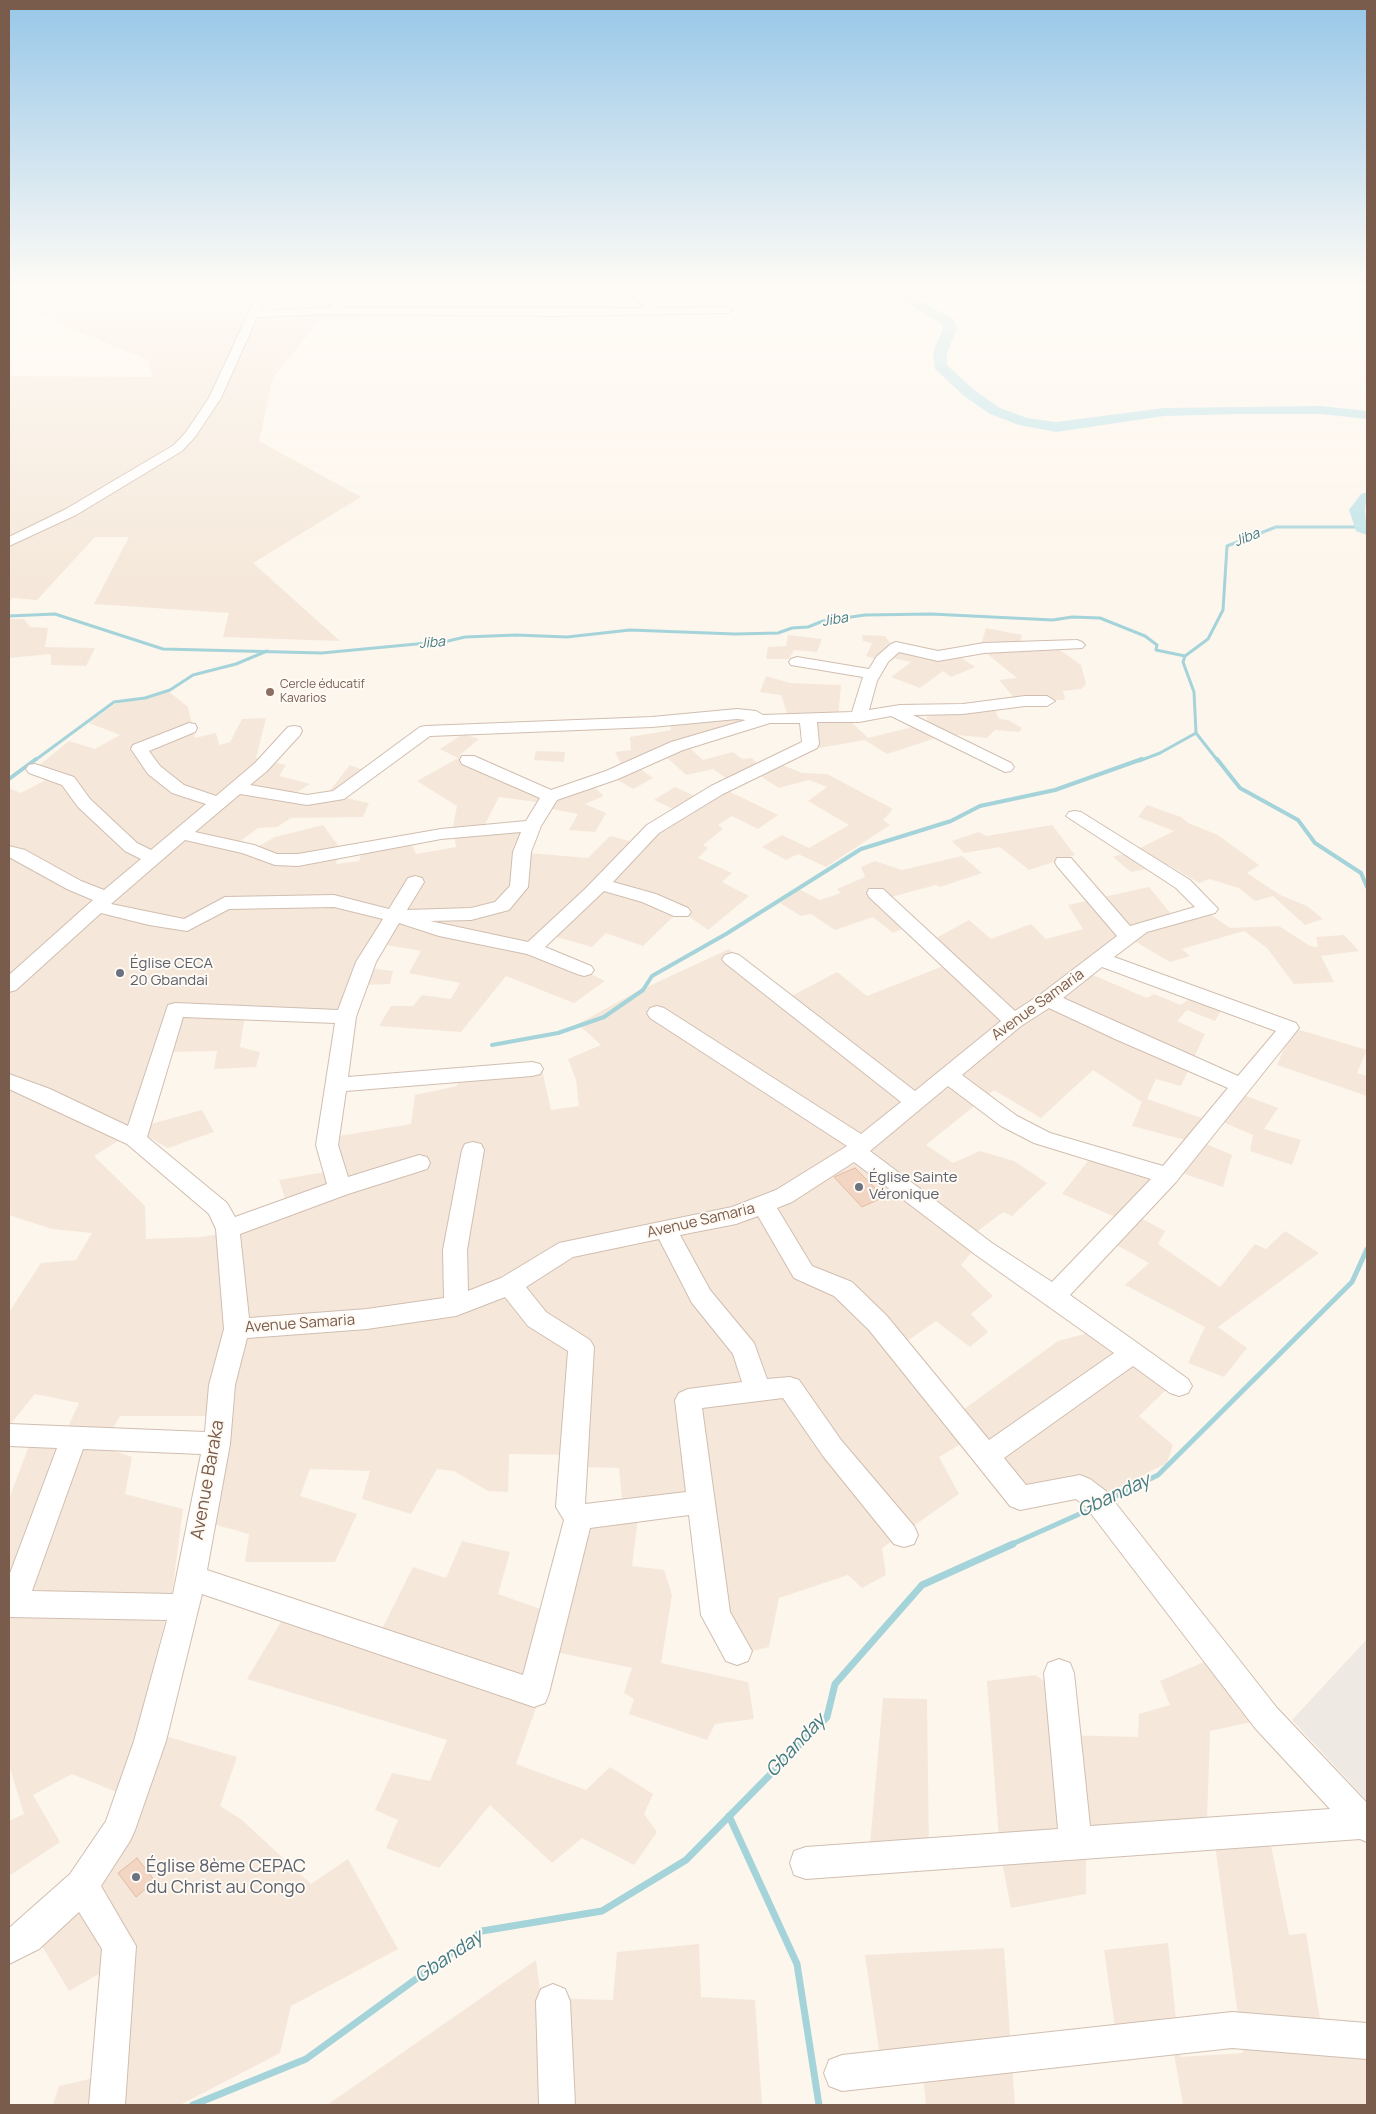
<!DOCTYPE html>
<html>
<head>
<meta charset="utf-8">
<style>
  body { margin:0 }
  #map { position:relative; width:1376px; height:2114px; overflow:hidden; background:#fdf6ec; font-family:Manrope,sans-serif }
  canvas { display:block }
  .frame { position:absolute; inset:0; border:10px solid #7a5c4d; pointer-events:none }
</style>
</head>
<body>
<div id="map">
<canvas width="1376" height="2114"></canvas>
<div class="frame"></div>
</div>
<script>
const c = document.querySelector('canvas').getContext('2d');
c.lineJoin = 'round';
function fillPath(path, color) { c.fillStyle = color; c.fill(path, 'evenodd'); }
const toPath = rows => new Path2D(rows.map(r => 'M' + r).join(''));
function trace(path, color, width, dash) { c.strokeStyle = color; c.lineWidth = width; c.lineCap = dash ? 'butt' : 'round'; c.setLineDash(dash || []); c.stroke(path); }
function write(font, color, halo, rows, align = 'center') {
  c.font = font + ' Manrope,sans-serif'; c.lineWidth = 4; c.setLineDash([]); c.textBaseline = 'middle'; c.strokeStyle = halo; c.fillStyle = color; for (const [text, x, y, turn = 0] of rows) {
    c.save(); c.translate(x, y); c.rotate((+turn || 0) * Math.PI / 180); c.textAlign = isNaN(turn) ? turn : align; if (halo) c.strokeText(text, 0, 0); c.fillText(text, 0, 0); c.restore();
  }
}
fillPath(toPath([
  [9,288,631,288,606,310,452,312,318,322,273,378,259,441,361,497,253,563,340,641,223,637,229,613,94,604,129,537,95,537,37,600,12,598,9,602,9,376,153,377,148,360,9,303],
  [9,619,24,619,30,627,48,628,45,647,95,648,86,666,51,665,51,654,9,658],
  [986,628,1022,635,1019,648,1056,647,1081,665,1086,684,1081,689,1063,691,1065,700,1016,700,999,680,1017,678,980,648],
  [788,635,822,639,817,652,794,650,789,659,766,659,768,647,786,646],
  [862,635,885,636,891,644,960,657,975,667,951,677,943,671,920,688,891,677,911,662,888,657,882,661,866,656,872,643,863,641],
  [766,676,790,683,841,685,838,719,848,719,868,738,929,723,926,717,944,712,995,710,999,719,1008,720,1022,728,1019,732,995,730,987,738,948,734,887,754,865,740,819,748,812,717,788,716,781,695,760,692],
  [168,691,188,707,195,738,216,733,219,745,230,742,242,719,266,718,256,758,286,765,279,776,310,784,291,796,324,798,350,765,370,773,346,798,369,803,363,817,291,818,277,827,258,828,239,842,257,847,275,837,323,825,340,848,336,864,359,861,362,852,411,843,416,854,456,847,453,827,457,806,417,781,458,758,440,749,463,734,479,739,460,755,557,793,592,785,604,796,585,804,606,813,595,832,569,830,578,814,546,808,544,803,499,797,479,836,505,830,534,832,529,853,588,858,610,836,641,844,684,814,654,800,675,787,706,801,724,789,778,815,758,829,732,816,718,825,723,829,703,845,708,848,698,858,732,873,722,882,749,896,708,930,680,910,643,946,606,933,592,947,546,934,530,950,567,962,605,981,574,1003,506,976,461,1032,379,1026,391,1006,413,1006,422,995,451,999,460,983,409,973,421,951,375,943,361,967,393,971,390,984,362,985,351,1013,246,1008,240,1047,260,1052,256,1067,214,1069,217,1051,170,1052,147,1125,202,1110,214,1132,168,1148,136,1130,94,1156,145,1206,146,1239,201,1237,244,1230,289,1210,279,1180,342,1169,333,1137,411,1124,415,1095,457,1086,458,1079,542,1069,551,1110,579,1106,576,1080,568,1059,601,1045,578,1024,634,993,729,949,788,998,837,972,867,996,956,961,936,938,969,920,991,939,1031,924,1046,939,1083,929,1068,905,1149,887,1176,920,1207,912,1230,928,1279,926,1310,946,1318,947,1316,937,1344,935,1359,951,1321,956,1334,982,1294,984,1267,948,1244,931,1182,949,1190,956,1170,962,1131,939,1088,973,1147,998,1154,994,1181,1005,1194,995,1224,1006,1215,1021,1187,1010,1177,1021,1205,1034,1181,1086,1156,1079,1147,1099,1210,1121,1195,1139,1232,1155,1223,1187,1182,1173,1193,1142,1132,1126,1142,1102,1093,1070,1041,1118,994,1090,926,1145,953,1163,980,1151,1014,1161,1047,1183,1012,1216,1003,1212,967,1239,975,1248,961,1265,993,1296,971,1314,988,1332,970,1347,936,1321,890,1353,949,1420,1058,1341,1100,1330,1170,1386,1139,1416,1173,1445,1167,1463,1101,1497,1031,1489,981,1432,939,1457,959,1494,882,1548,886,1575,862,1588,848,1575,779,1598,769,1647,748,1652,722,1615,708,1494,640,1502,632,1566,664,1570,672,1595,661,1663,748,1682,754,1719,715,1724,707,1740,629,1714,634,1699,624,1693,632,1668,556,1652,516,1764,586,1790,610,1767,653,1794,644,1814,657,1832,634,1865,582,1838,552,1863,490,1805,439,1868,386,1848,398,1820,375,1810,392,1773,430,1781,447,1740,247,1679,284,1617,373,1647,413,1567,446,1578,462,1541,510,1552,498,1594,557,1615,583,1526,623,1509,619,1468,579,1467,580,1455,509,1454,508,1492,488,1491,454,1471,437,1469,411,1514,362,1499,370,1471,310,1469,300,1496,357,1514,335,1562,245,1562,249,1534,209,1523,228,1416,120,1416,103,1447,132,1457,125,1494,183,1509,172,1593,138,1728,237,1757,220,1806,242,1820,311,1884,348,1859,398,1949,291,2006,280,2053,180,2105,53,2105,59,2086,120,2072,125,1959,69,1991,36,1936,135,1794,114,1791,72,1774,33,1795,60,1842,9,1876,9,1821,24,1814,9,1765,9,1499,30,1443,61,1442,79,1403,35,1394,9,1426,9,1312,41,1263,76,1260,92,1233,52,1229,9,1215,9,788,21,793,57,774,37,767,69,741,95,749,120,735,89,723,115,704],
  [736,715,746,724,682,741,703,760,733,752,742,759,752,758,764,771,780,764,802,773,827,774,893,809,883,820,890,825,826,867,798,854,786,860,762,847,782,835,809,848,849,825,808,801,827,787,809,780,779,788,757,774,733,783,713,769,686,775,660,751,633,764,653,778,633,789,614,778,625,772,615,752,631,750,630,737,671,730,670,721],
  [536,751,565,752,564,762,534,760],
  [1147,805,1181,817,1188,823,1218,835,1259,865,1247,873,1280,895,1307,906,1323,919,1305,925,1273,896,1255,901,1239,888,1209,879,1199,883,1169,865,1131,872,1113,857,1138,849,1174,831,1138,817],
  [1052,825,1075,855,1029,870,1000,847,964,853,952,841,979,832,986,836],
  [962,856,982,873,940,887,936,885,884,899,917,922,893,933,873,917,835,930,811,914,801,916,780,903,799,889,820,900,841,893,837,889,865,877,861,867,875,861,902,870],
  [1293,1028,1367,1050,1357,1073,1367,1076,1367,1096,1277,1065],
  [1241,1094,1278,1108,1264,1129,1301,1140,1292,1165,1250,1151,1253,1135,1218,1120],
  [1098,1148,1157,1180,1133,1214,1165,1231,1158,1244,1220,1287,1255,1244,1266,1249,1285,1231,1319,1253,1218,1327,1247,1348,1224,1377,1188,1363,1205,1327,1125,1285,1149,1263,1104,1238,1120,1219,1062,1194],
  [1218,1656,1270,1718,1210,1731,1207,1820,1267,1826,1289,1935,1306,1933,1324,2044,1367,2047,1367,2105,1183,2105,1172,2042,1118,2048,1104,1950,1168,1943,1180,2057,1243,2053,1213,1829,1086,1840,1086,1894,1011,1908,1000,1852,987,1681,1035,1675,1056,1689,1062,1735,1138,1737,1139,1714,1170,1705,1160,1681],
  [883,1698,927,1699,929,1850,869,1856],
  [699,1944,701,1997,755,2000,762,2105,327,2105,536,1960,541,1998,613,2000,617,1952],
  [1004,1948,1015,2105,926,2105,921,2053,880,2057,865,1955]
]), '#f5e8da');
fillPath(toPath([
  [1367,1639,1367,1801,1292,1720]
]), '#efe9e4');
trace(toPath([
  [9,616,55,614,163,649,322,653,448,641,465,637,516,635,567,637,630,630,735,634,778,633,792,628,808,627,823,621,865,615,931,614,1053,620,1072,617,1100,618,1145,636,1157,645,1156,650,1185,656,1208,639,1223,610,1227,546,1276,527,1362,527],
  [1185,656,1183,662,1194,692,1196,733,1218,761],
  [34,761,114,702,145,698,170,690,193,675,236,664,267,651],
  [1139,761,1160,753,1196,733]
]), '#a5d3da', 3);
trace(toPath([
  [1217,759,1240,788,1298,820,1315,843,1361,873,1367,887],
  [9,779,36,759],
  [492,1045,558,1033,604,1017,643,990,652,976,726,934,861,849,951,821,980,806,1055,790,1142,759]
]), '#a5d3da', 4);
trace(toPath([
  [1108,1500,1158,1475,1352,1282,1367,1249],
  [1010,1545,1093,1508]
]), '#a5d3da', 5);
trace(toPath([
  [729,1816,797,1964,819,2105],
  [193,2105,306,2059,482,1931,602,1911,686,1860,827,1717,835,1684,922,1585,1013,1544]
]), '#a5d3da', 7);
fillPath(toPath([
  [883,288,897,288,953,319,957,328,947,353,947,365,974,390,1000,408,1027,418,1056,422,1164,408,1321,406,1367,411,1367,419,1321,414,1238,414,1164,416,1056,432,1019,425,990,414,964,396,935,369,933,353,943,328,942,324,883,288],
  [1367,492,1365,510,1367,535,1356,531,1349,510,1361,494,1367,492]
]), '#bfe3e8');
const building = toPath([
  [855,1168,884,1197,862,1207,834,1177,855,1168],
  [137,1858,155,1881,136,1897,118,1873,137,1858]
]);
fillPath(building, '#f3d5c3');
trace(building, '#e6bba3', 1);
const minor = toPath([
  [182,288,201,289,242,288,237,291,201,295,182,288],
  [260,288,270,288,260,311,328,308,343,297,337,288,347,288,354,298,342,308,645,308,627,288,637,288,656,308,728,307,733,310,728,313,556,316,331,314,257,317,221,398,195,437,182,451,76,515,9,546,9,537,66,509,174,445,186,432,209,398,260,288],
  [1077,640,1082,642,1085,645,1082,648,984,653,938,661,899,652,888,662,877,681,869,710,900,705,963,704,1025,696,1047,696,1055,701,1047,706,1025,706,963,714,913,715,1011,763,1014,767,1011,771,1005,772,891,716,859,722,817,722,819,744,817,748,723,794,659,833,613,882,656,894,688,908,691,912,688,916,674,916,642,902,604,891,545,947,591,966,594,970,591,974,584,976,577,974,527,954,439,936,399,923,376,962,356,1017,348,1077,532,1062,540,1064,543,1069,540,1074,532,1076,346,1091,338,1145,348,1177,419,1155,427,1157,430,1163,427,1169,348,1194,240,1234,249,1318,367,1309,444,1298,443,1250,462,1150,465,1144,473,1142,481,1144,484,1150,467,1250,468,1291,501,1278,559,1243,732,1207,776,1190,847,1146,650,1018,647,1013,650,1008,657,1006,664,1008,861,1134,901,1102,725,963,722,959,725,955,732,953,739,955,915,1091,1001,1021,869,897,867,893,869,889,883,889,1015,1011,1041,994,1117,936,1057,866,1055,862,1057,858,1071,858,1130,926,1195,907,1176,888,1066,816,1069,812,1075,811,1081,812,1190,880,1218,909,1215,913,1147,932,1114,957,1296,1023,1299,1028,1176,1182,1070,1295,1188,1379,1192,1386,1188,1393,1179,1396,1170,1393,1133,1366,1004,1458,1026,1485,1080,1475,1090,1479,1106,1491,1277,1708,1367,1803,1367,1842,1360,1839,806,1879,794,1875,790,1863,794,1851,806,1847,1058,1829,1044,1673,1048,1663,1059,1659,1070,1663,1074,1673,1090,1826,1330,1809,1255,1728,1086,1507,1076,1499,1020,1510,1010,1506,869,1330,834,1296,794,1278,758,1216,736,1224,680,1235,710,1290,754,1343,767,1379,790,1377,799,1380,841,1440,914,1526,918,1535,914,1544,904,1547,894,1544,823,1456,783,1398,702,1408,730,1612,752,1651,748,1661,737,1665,726,1661,701,1615,689,1515,590,1528,549,1693,545,1703,534,1707,202,1594,166,1741,135,1830,130,1841,101,1886,136,1946,125,2105,89,2105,102,1949,79,1912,39,1949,9,1964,9,1928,70,1874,106,1821,134,1741,167,1620,9,1617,9,1576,57,1448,9,1446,9,1424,205,1432,209,1385,224,1329,216,1229,209,1214,127,1144,9,1089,9,1074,50,1089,128,1126,168,1005,175,1003,338,1010,356,962,383,919,334,907,229,909,187,931,149,925,101,913,16,990,9,992,9,975,93,900,67,889,9,857,9,846,25,850,81,881,104,890,141,859,125,851,78,807,62,785,29,773,26,769,29,765,35,764,74,777,90,799,137,843,151,850,206,804,172,793,148,774,131,749,133,745,189,723,195,724,197,728,195,732,149,751,160,766,184,785,216,796,255,763,288,727,294,726,300,727,302,731,300,735,267,771,250,785,307,795,333,791,420,727,426,726,652,717,737,709,756,711,763,715,852,712,863,677,791,665,789,662,791,659,797,657,869,669,877,656,891,644,896,642,938,651,984,643,1077,640],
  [737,719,746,720,671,742,606,771,551,790,474,756,462,756,460,760,462,764,540,798,526,821,441,829,298,854,277,854,254,845,195,832,240,794,307,805,344,799,430,736,652,727,737,719],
  [770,723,800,723,802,742,711,786,647,825,586,888,528,942,430,921,471,920,509,910,528,887,531,852,541,826,557,800,618,779,683,750,770,723],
  [521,832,513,852,510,886,495,902,471,908,407,910,424,882,422,878,415,876,408,878,389,909,334,895,225,897,184,919,111,904,185,840,242,853,275,865,298,866,441,839,521,832],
  [1102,967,1276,1031,1238,1076,1063,998,1102,967],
  [1049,1008,1115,1039,1228,1088,1163,1166,1050,1133,1017,1116,962,1075,1021,1026,1049,1008],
  [183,1017,335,1023,316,1145,327,1184,235,1217,227,1203,147,1137,183,1017],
  [948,1086,1001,1126,1034,1143,1151,1179,1052,1282,992,1243,870,1151,948,1086],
  [854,1162,976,1255,1114,1353,989,1440,887,1316,852,1282,812,1266,777,1208,792,1202,854,1162],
  [659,1239,692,1303,733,1354,742,1382,688,1389,679,1393,675,1400,686,1492,585,1504,594,1347,590,1340,546,1312,526,1287,573,1257,659,1239],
  [505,1297,528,1326,568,1351,556,1507,564,1520,523,1675,207,1570,230,1444,235,1385,247,1338,367,1329,456,1316,505,1297],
  [83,1449,201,1454,173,1594,32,1591,83,1449],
  [553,1984,565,1989,570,2001,575,2105,539,2105,536,2001,541,1989,553,1984],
  [1232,2012,1367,2023,1367,2059,1232,2048,842,2091,829,2086,824,2073,829,2060,842,2055,1232,2012]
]);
trace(minor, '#d1beb0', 2);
fillPath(minor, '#fff');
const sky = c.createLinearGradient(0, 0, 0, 583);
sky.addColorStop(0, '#97c7e8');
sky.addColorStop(0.49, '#fefbf6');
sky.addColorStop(1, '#fefbf600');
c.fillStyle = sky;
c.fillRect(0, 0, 1376, 583);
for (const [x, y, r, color] of [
  [270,692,5,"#8d6e63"],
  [120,973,5,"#6b7280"],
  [859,1187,5,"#6b7280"],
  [136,1877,5,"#6b7280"]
]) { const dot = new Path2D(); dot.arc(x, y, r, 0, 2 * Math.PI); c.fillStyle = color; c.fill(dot); trace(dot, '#fffaf3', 2); }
write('12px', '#785e54', '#fffaf3', [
  ["Cercle éducatif",280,685],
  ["Kavarios",280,699]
], 'left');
write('italic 14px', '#437c86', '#fffaf3', [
  ["Jiba",1247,538,-22],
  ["Jiba",835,620,-9],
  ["Jiba",432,643,-5]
]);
write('15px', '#5b616d', '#fffaf3', [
  ["Église CECA",130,964],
  ["20 Gbandai",130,981],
  ["Église Sainte",869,1178],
  ["Véronique",869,1195]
], 'left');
write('15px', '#7a5c4d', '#fffaf3', [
  ["Avenue Samaria",1038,1005,-36],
  ["Avenue Samaria",701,1221,-13],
  ["Avenue Samaria",300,1324,-4]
]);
write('18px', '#7a5c4d', '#fffaf3', [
  ["Avenue Baraka",208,1480,-80]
]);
write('18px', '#5b616d', '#fffaf3', [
  ["Église 8ème CEPAC",146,1867],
  ["du Christ au Congo",146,1888]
], 'left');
write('italic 19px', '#437c86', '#fffaf3', [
  ["Gbanday",1114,1496,-25],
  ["Gbanday",796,1746,-47],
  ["Gbanday",449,1957,-34]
]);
</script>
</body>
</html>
